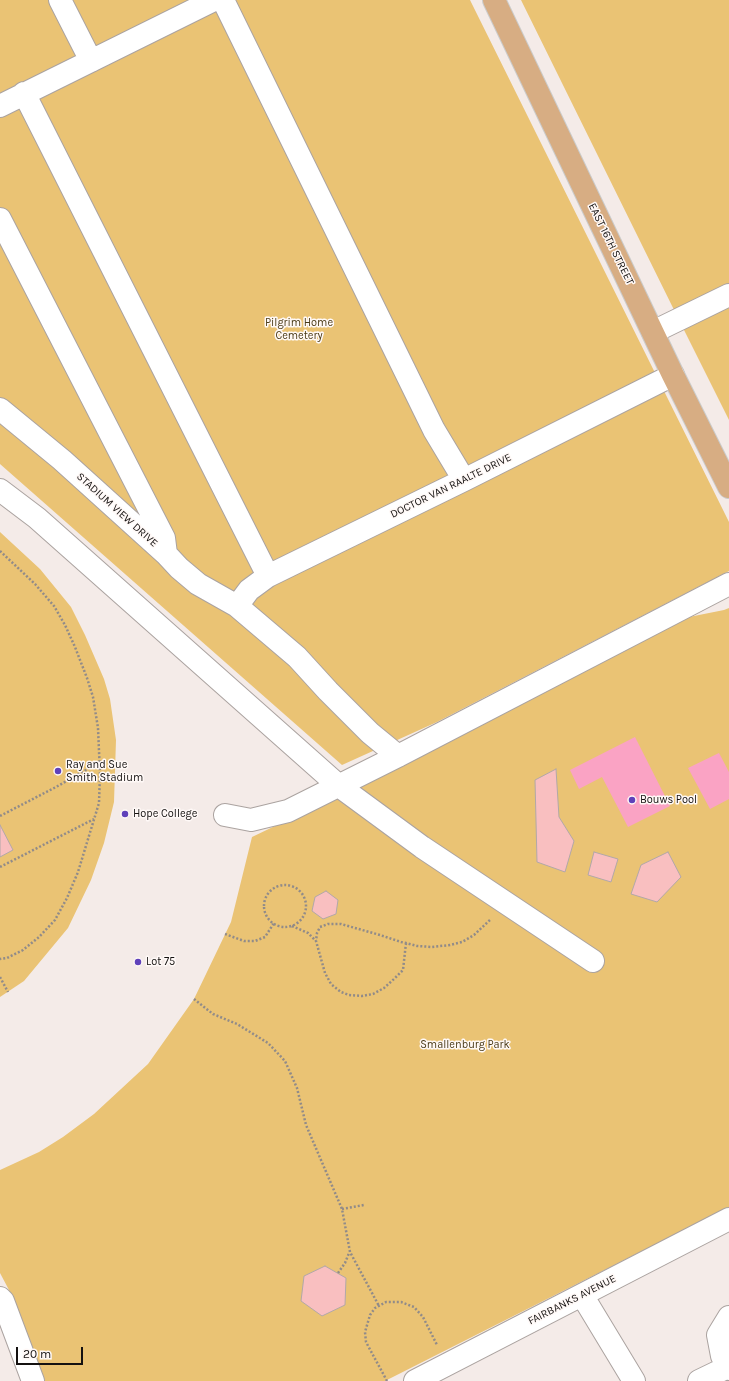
<!DOCTYPE html>
<html>
<head>
<meta charset="utf-8">
<style>
  body { margin:0 }
  #map { position:relative; width:729px; height:1381px; overflow:hidden; background:#f4ebe8; font-family:Karla,sans-serif }
  canvas { display:block }
  .scale { position:absolute; left:16px; top:1347px; width:67px; height:18px; box-sizing:border-box; border:2px solid #141110; border-top:0; padding-left:5px; font-size:12px; line-height:14px; white-space:nowrap; color:#141110; -webkit-text-stroke:3px #fff9f7; paint-order:stroke }
</style>
</head>
<body>
<div id="map">
<canvas width="729" height="1381"></canvas>
<div class="scale">20 m</div>
</div>
<script>
const c = document.querySelector('canvas').getContext('2d');
c.lineJoin = 'round';
function fillPath(path, color) { c.fillStyle = color; c.fill(path, 'evenodd'); }
const toPath = rows => new Path2D(rows.map(r => 'M' + r).join(''));
function trace(path, color, width, dash) { c.strokeStyle = color; c.lineWidth = width; c.lineCap = dash ? 'butt' : 'round'; c.setLineDash(dash || []); c.stroke(path); }
function write(font, color, halo, rows, align = 'center') {
  c.font = font + ' Karla,sans-serif'; c.lineWidth = 3; c.setLineDash([]); c.textBaseline = 'middle'; c.strokeStyle = halo; c.fillStyle = color; for (const [text, x, y, turn = 0] of rows) {
    c.save(); c.translate(x, y); c.rotate((+turn || 0) * Math.PI / 180); c.textAlign = isNaN(turn) ? turn : align; if (halo) c.strokeText(text, 0, 0); c.fillText(text, 0, 0); c.restore();
  }
}
fillPath(toPath([
  [0,0,470,0,729,522,729,571,437,722,342,765,0,464],
  [521,0,729,0,729,420,679,320],
  [0,532,40,569,71,607,85,635,104,679,110,699,116,740,114,802,104,843,91,880,68,928,24,981,0,997],
  [729,608,729,1207,385,1381,45,1381,9,1290,0,1273,0,1170,39,1152,63,1137,94,1114,148,1064,194,999,231,922,252,837,419,757,679,619,724,610]
]), '#eac374');
fillPath(toPath([
  [635,737,670,806,628,827,602,777,579,789,570,770],
  [719,753,729,772,729,799,710,809,688,768]
]), '#faa3c4');
const building = toPath([
  [556,769,559,817,574,841,565,872,537,862,535,780,556,769],
  [0,825,13,850,0,857,0,825],
  [594,852,618,859,611,882,588,875,594,852],
  [668,852,681,877,657,902,631,894,641,865,668,852],
  [326,891,338,900,336,914,323,919,312,911,315,897,326,891],
  [325,1266,346,1278,345,1305,322,1316,301,1301,304,1276,325,1266]
]);
fillPath(building, '#f9bfc0');
trace(building, '#b2a8a8', 1);
const minor = toPath([
  [60,0,91,61],
  [223,0,434,430,464,480],
  [24,93,268,576],
  [0,106,214,0],
  [0,219,164,538,166,554],
  [653,332,729,295],
  [0,409,62,460,166,554,179,568,198,584,237,606,297,657,328,691,370,733,398,756],
  [0,490,37,518,339,786,422,847,593,961],
  [237,606,249,590,268,576,464,480,673,375],
  [225,815,251,820,288,811,398,756,729,584],
  [582,1295,634,1381],
  [0,1298,3,1301,33,1381],
  [729,1317,718,1335,722,1356,729,1369],
  [415,1381,729,1219],
  [699,1381,728,1367]
]);
const major = toPath([
  [494,0,673,375,729,487]
]);
trace(minor, '#aba3a0', 24);
trace(major, '#cbcbca', 24);
trace(toPath([
  [0,551,35,584,54,606,65,625,75,647,87,678,93,697,98,728,100,774,99,803,78,872,67,898,55,920,39,937,23,950,7,958,0,959],
  [0,816,56,787,100,762],
  [0,867,94,819],
  '264 906a21 21 0 1 1 42 0a21 21 0 1 1-42 0Z',
  [292,926,308,933,316,941],
  [225,934,244,941,255,941,265,937,274,923],
  [406,943,403,970,394,979,384,988,373,994,362,996,349,995,341,992,331,984,325,973,316,941,317,933,320,927,328,924,341,924,380,935,401,942,406,943,417,946,432,947,450,945,462,942,474,935,491,919],
  [0,977,8,992],
  [194,999,213,1014,237,1024,268,1043,285,1061,297,1088,306,1125,342,1209,350,1252,379,1306],
  [342,1209,364,1205],
  [338,1273,345,1263,349,1253],
  [387,1381,366,1342,365,1332,370,1315,375,1308,386,1302,401,1302,414,1307,423,1317,437,1345]
]), '#918b89', 2.5, [2, 2]);
trace(minor, '#fff', 22);
trace(major, '#d7ad83', 22);
for (const [x, y, r, color] of [
  [58,771,4,"#5f41ba"],
  [632,800,4,"#5f41ba"],
  [125,814,4,"#5f41ba"],
  [138,962,4,"#5f41ba"]
]) { const dot = new Path2D(); dot.arc(x, y, r, 0, 2 * Math.PI); c.fillStyle = color; c.fill(dot); trace(dot, '#fff9f7', 1.5); }
write('11px', '#141110', '#fff9f7', [
  ["EAST 16TH STREET",611,244,64],
  ["DOCTOR VAN RAALTE DRIVE",451,486,-26],
  ["STADIUM VIEW DRIVE",117,510,42],
  ["FAIRBANKS AVENUE",572,1300,-27]
]);
write('11px', '#4a3a16', '#fff9f7', [
  ["Pilgrim Home",299,323],
  ["Cemetery",299,336],
  ["Smallenburg Park",465,1045]
]);
write('11px', '#141110', '#fff9f7', [
  ["Ray and Sue",66,765],
  ["Smith Stadium",66,778],
  ["Bouws Pool",640,800],
  ["Hope College",133,814],
  ["Lot 75",146,962]
], 'left');
</script>
</body>
</html>
